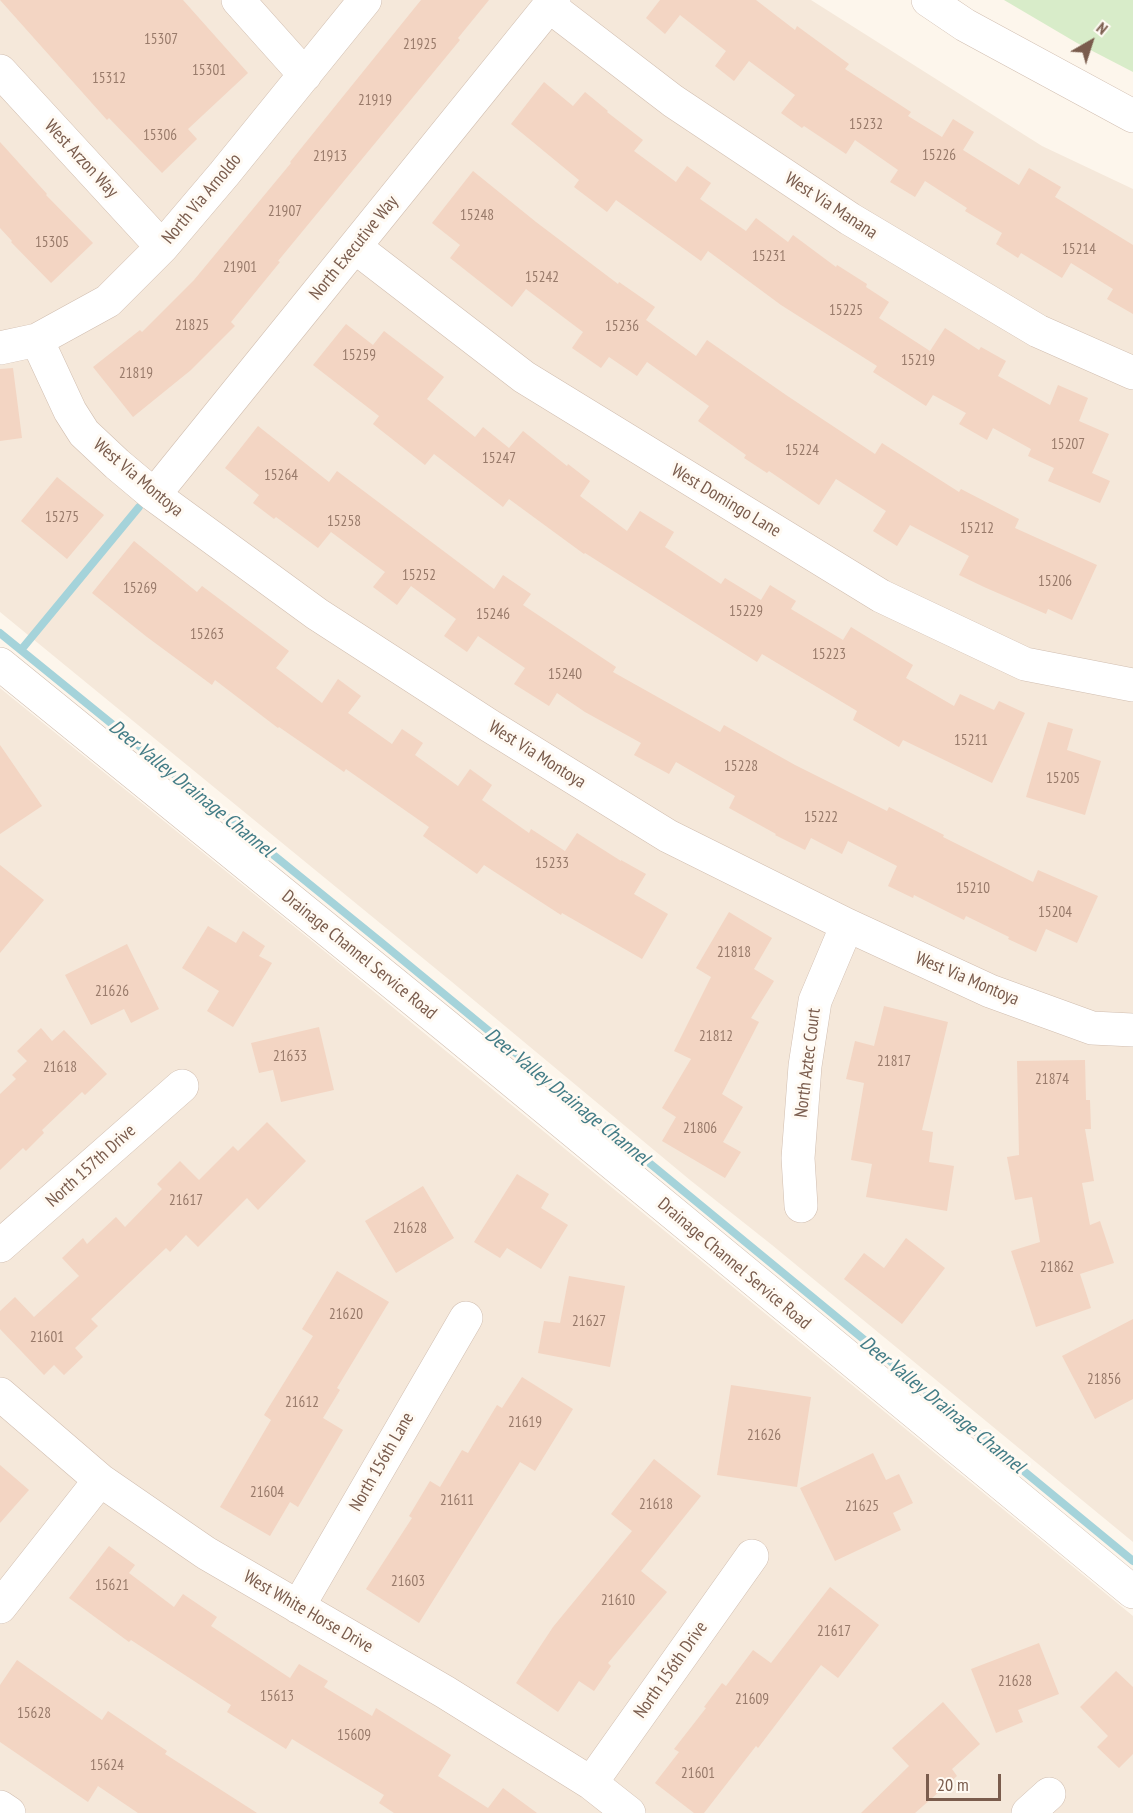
<!DOCTYPE html>
<html>
<head>
<meta charset="utf-8">
<style>
  body { margin:0 }
  #map { position:relative; width:1133px; height:1813px; overflow:hidden; background:#fdf6ec; font-family:"PT Sans Narrow",sans-serif }
  canvas { display:block }
  .north { position:absolute; left:1061px; top:12px; width:60px; height:60px; -webkit-text-stroke:4px #fffaf3; paint-order:stroke; rotate:39deg; font-size:16px; font-weight:700; line-height:24px; text-align:center; color:#7a5c4d }
  .north::after { content:''; display:block; margin:auto; width:21px; height:27px; background:#7a5c4d; clip-path:polygon(50% 0,100% 100%,50% 72%,0 100%) }
  .scale { position:absolute; left:926px; top:1774px; width:75px; height:27px; box-sizing:border-box; border:3px solid #7a5c4d; border-top:0; padding-left:8px; font-size:18px; line-height:21px; white-space:nowrap; color:#7a5c4d; -webkit-text-stroke:4px #fffaf3; paint-order:stroke }
</style>
</head>
<body>
<div id="map">
<canvas width="1133" height="1813"></canvas>
<div class="north">N</div>
<div class="scale">20 m</div>
</div>
<script>
const c = document.querySelector('canvas').getContext('2d');
c.lineJoin = 'round';
function fillPath(path, color) { c.fillStyle = color; c.fill(path, 'evenodd'); }
const toPath = rows => new Path2D(rows.map(r => 'M' + r).join(''));
function trace(path, color, width, dash) { c.strokeStyle = color; c.lineWidth = width; c.lineCap = dash ? 'butt' : 'round'; c.setLineDash(dash || []); c.stroke(path); }
function write(font, color, halo, rows, align = 'center') {
  c.font = font + ' "PT Sans Narrow",sans-serif'; c.lineWidth = 6; c.setLineDash([]); c.textBaseline = 'middle'; c.strokeStyle = halo; c.fillStyle = color; for (const [text, x, y, turn = 0] of rows) {
    c.save(); c.translate(x, y); c.rotate((+turn || 0) * Math.PI / 180); c.textAlign = isNaN(turn) ? turn : align; if (halo) c.strokeText(text, 0, 0); c.fillText(text, 0, 0); c.restore();
  }
}
fillPath(toPath([
  [0,0,811,0,1042,146,1133,189,1133,1542,772,1245,690,1180,452,982,0,612],
  [0,688,328,954,1133,1616,1133,1813,0,1813]
]), '#f5e8da');
fillPath(toPath([
  [1004,0,1133,0,1133,72,1077,43]
]), '#d8ecc9');
trace(toPath([
  [0,633,382,943,1133,1561],
  [21,650,139,507]
]), '#a5d3da', 8);
fillPath(toPath([
  [0,0,183,0,248,73,188,129,197,139,162,173,109,118,107,120],
  [421,0,489,0,458,38,460,40,278,261,280,262,231,322,235,326,191,370,133,417,93,367,140,330,142,332,194,280,291,163,290,162],
  [660,0,756,0,795,30,797,26,849,64,845,69,911,112,908,116,942,137,953,119,974,132,963,150,1019,185,1029,168,1061,187,1055,197,1133,245,1133,314,1107,299,1113,289,1071,263,1062,278,1021,253,1018,258,996,244,1002,233,965,211,967,208,925,181,915,197,890,182,898,170,855,140,846,154,804,126,802,128,781,113,795,95,749,61,734,81,715,66,726,51,680,15,665,34,646,18],
  [544,82,573,106,585,92,608,111,607,112,643,140,634,151,676,182,687,166,711,183,700,199,746,231,756,218,788,242,793,235,836,267,837,265,867,284,866,287,889,302,879,318,930,351,945,328,979,350,981,347,1006,361,998,376,1050,405,1058,385,1088,398,1079,421,1109,434,1092,473,1110,481,1100,503,1048,481,1054,468,1028,456,1031,449,993,428,987,440,959,424,966,413,933,395,926,406,873,372,877,366,781,305,708,251,701,261,616,200,607,212,574,187,579,180,511,124],
  [0,142,47,194,46,195,93,243,51,283,11,242,12,241,0,228],
  [473,171,536,222,618,284,619,282,655,307,646,320,696,356,707,340,786,395,875,454,882,443,959,492,961,489,1019,519,1015,528,1097,565,1072,620,1048,609,1046,614,984,587,959,575,969,556,910,525,897,546,873,531,886,511,836,479,819,505,769,471,767,473,744,458,746,455,698,421,709,406,647,362,637,376,609,357,601,368,572,348,583,332,526,289,512,307,450,258,460,245,432,223],
  [346,324,373,345,384,331,444,377,427,399,475,437,483,427,509,448,523,431,567,466,568,464,590,481,580,496,627,531,640,511,674,532,665,547,721,584,725,578,761,600,770,585,796,601,791,609,843,640,851,627,913,665,906,678,954,706,960,694,994,710,999,701,1025,713,992,783,903,740,899,747,853,720,857,711,762,654,757,662,585,553,584,554,509,499,503,507,434,454,425,465,373,424,379,416,313,365],
  [13,368,22,438,0,441,0,369],
  [258,426,329,482,337,471,494,589,503,575,531,594,523,605,616,667,613,672,720,732,724,725,795,765,887,811,889,807,944,835,943,837,1033,882,1038,870,1098,896,1077,943,1046,929,1036,952,1008,939,1009,937,966,916,964,920,914,895,913,898,888,886,897,866,848,841,842,854,811,838,805,850,775,835,776,834,729,808,735,796,676,762,669,774,634,755,641,743,585,712,557,693,549,706,514,684,525,668,478,636,467,652,444,636,456,619,411,586,397,605,373,587,385,572,331,532,318,548,276,517,274,519,253,503,259,495,225,468],
  [57,477,104,515,67,559,21,521],
  [134,541,197,592,202,586,289,651,276,668,322,703,338,679,361,696,348,713,392,744,402,729,423,743,415,755,458,786,470,769,492,785,482,800,529,833,531,829,565,851,577,833,621,861,621,860,646,874,634,894,668,914,642,959,562,913,561,915,484,865,477,874,423,836,429,827,346,769,344,772,279,727,278,728,215,680,212,685,147,637,92,593],
  [1048,722,1073,729,1067,750,1101,761,1085,815,1026,797],
  [0,745,42,806,0,834],
  [0,865,44,900,0,953],
  [729,912,772,938,754,969,774,981,751,1018,759,1022,722,1094,743,1107,723,1142,741,1152,725,1178,662,1141,676,1117,662,1108,691,1059,674,1051,711,977,696,968],
  [208,926,236,943,243,931,265,946,259,956,272,963,233,1027,207,1011,219,991,182,968],
  [127,944,159,1009,131,1023,124,1009,91,1025,65,975],
  [884,1006,948,1022,922,1130,933,1132,929,1162,954,1166,947,1211,866,1197,872,1164,851,1160,864,1083,846,1079,855,1041,874,1046],
  [319,1027,334,1090,281,1102,273,1070,259,1073,251,1043],
  [41,1028,52,1041,64,1030,107,1074,85,1095,82,1092,42,1130,44,1133,26,1151,23,1148,0,1170,0,1094,16,1079,12,1075,27,1061,17,1051],
  [1085,1060,1086,1100,1090,1100,1091,1129,1085,1129,1094,1181,1082,1183,1090,1225,1100,1221,1114,1263,1080,1274,1091,1308,1036,1327,1011,1251,1040,1242,1032,1197,1015,1200,1007,1157,1019,1155,1017,1061],
  [267,1122,306,1161,258,1210,247,1198,198,1247,186,1235,170,1252,166,1248,91,1319,98,1326,75,1348,83,1357,64,1375,54,1365,44,1375,0,1329,0,1311,15,1297,34,1317,79,1276,62,1258,83,1238,87,1244,116,1217,125,1227,162,1189,157,1184,180,1161,199,1180,233,1146,238,1151],
  [517,1174,549,1194,541,1208,568,1225,541,1269,507,1248,500,1258,474,1242],
  [423,1186,454,1238,396,1273,365,1221],
  [906,1238,945,1268,902,1324,844,1279,864,1253,884,1268],
  [337,1271,389,1302,337,1388,340,1390,323,1418,343,1430,298,1507,290,1502,270,1536,220,1507,271,1420,264,1415,313,1336,302,1329],
  [569,1276,625,1286,610,1367,538,1353,544,1321,560,1323],
  [1133,1319,1133,1399,1095,1419,1062,1356],
  [522,1377,573,1409,535,1471,520,1462,419,1623,366,1589,412,1518,409,1516,430,1481,440,1487,462,1450,468,1453,497,1405,502,1408],
  [731,1385,811,1397,797,1487,717,1475],
  [873,1453,886,1480,899,1474,913,1503,893,1513,901,1530,835,1561,800,1488],
  [654,1459,701,1496,641,1571,667,1592,608,1663,611,1666,594,1691,579,1681,558,1712,516,1683,553,1627,632,1531,611,1514],
  [0,1465,29,1490,0,1523],
  [109,1546,135,1565,129,1573,174,1607,183,1594,217,1617,211,1626,290,1678,299,1664,328,1681,324,1687,372,1716,376,1708,451,1755,438,1776,488,1808,503,1788,537,1813,394,1813,379,1803,384,1795,292,1739,286,1749,227,1712,231,1705,131,1640,129,1642,69,1598],
  [830,1587,879,1625,838,1678,821,1665,758,1748,756,1746,704,1813,694,1813,655,1783,679,1752,674,1749,706,1708,704,1707,722,1683,726,1686,753,1650,771,1663],
  [1039,1643,1059,1694,1018,1710,1023,1722,996,1733,971,1669],
  [17,1660,102,1720,108,1711,167,1751,165,1754,257,1813,138,1813,98,1786,88,1802,0,1742,0,1685],
  [1116,1671,1133,1687,1133,1754,1119,1768,1097,1747,1108,1736,1080,1707],
  [943,1702,980,1744,952,1769,957,1776,915,1813,861,1813,909,1766,892,1748]
]), '#f3d5c3');
const minor = toPath([
  [238,0,305,75],
  [928,0,965,25,1133,116],
  [549,6,673,101,850,219,1038,331,1133,373],
  [0,71,162,247],
  [355,247,524,377,881,596,1025,664,1133,685],
  [37,340,70,411,84,433,117,464,154,495,317,614,490,726,668,836,847,925,990,991,1092,1028,1133,1030],
  [0,348,37,340,108,301,162,247,224,174,365,0],
  [154,495,554,0],
  [0,664,446,1026,1133,1592],
  [801,1206,798,1158,805,1066,815,1001,847,925],
  [0,1246,182,1086],
  [0,1394,100,1480,206,1553,445,1692,591,1783,629,1813],
  [0,1607,100,1480],
  [298,1607,466,1318],
  [591,1783,752,1556],
  [0,1807,9,1813],
  [1028,1813,1049,1794]
]);
trace(minor, '#d1beb0', 34);
trace(minor, '#fff', 33);
write('15px', '#987a6a', null, [
  ["15307",161,40],
  ["21925",420,45],
  ["15301",209,71],
  ["15312",109,79],
  ["21919",375,101],
  ["15232",866,125],
  ["15306",160,136],
  ["15226",939,156],
  ["21913",330,157],
  ["21907",285,212],
  ["15248",477,216],
  ["15305",52,243],
  ["15214",1079,250],
  ["15231",769,257],
  ["21901",240,268],
  ["15242",542,278],
  ["15225",846,311],
  ["21825",192,326],
  ["15236",622,327],
  ["15259",359,356],
  ["15219",918,361],
  ["21819",136,374],
  ["15207",1068,445],
  ["15224",802,451],
  ["15247",499,459],
  ["15264",281,476],
  ["15275",62,518],
  ["15258",344,522],
  ["15212",977,529],
  ["15252",419,576],
  ["15206",1055,582],
  ["15269",140,589],
  ["15229",746,612],
  ["15246",493,615],
  ["15263",207,635],
  ["15223",829,655],
  ["15240",565,675],
  ["15211",971,741],
  ["15228",741,767],
  ["15205",1063,779],
  ["15222",821,818],
  ["15233",552,864],
  ["15210",973,889],
  ["15204",1055,913],
  ["21818",734,953],
  ["21626",112,992],
  ["21812",716,1037],
  ["21633",290,1057],
  ["21817",894,1062],
  ["21618",60,1068],
  ["21874",1052,1080],
  ["21806",700,1129],
  ["21617",186,1201],
  ["21628",410,1229],
  ["21862",1057,1268],
  ["21620",346,1315],
  ["21627",589,1322],
  ["21601",47,1338],
  ["21856",1104,1380],
  ["21612",302,1403],
  ["21619",525,1423],
  ["21626",764,1436],
  ["21604",267,1493],
  ["21611",457,1501],
  ["21618",656,1505],
  ["21625",862,1507],
  ["21603",408,1582],
  ["15621",112,1586],
  ["21610",618,1601],
  ["21617",834,1632],
  ["21628",1015,1682],
  ["15613",277,1697],
  ["21609",752,1700],
  ["15628",34,1714],
  ["15609",354,1736],
  ["15624",107,1766],
  ["21601",698,1774]
]);
write('18px', '#7a5c4d', '#fffaf3', [
  ["West Arzon Way",81,159,47],
  ["North Via Arnoldo",202,199,-50],
  ["West Via Manana",831,206,33],
  ["North Executive Way",354,248,-51],
  ["West Via Montoya",138,478,40],
  ["West Domingo Lane",726,501,31],
  ["West Via Montoya",537,755,32],
  ["Drainage Channel Service Road",359,955,39],
  ["West Via Montoya",967,979,23],
  ["North Aztec Court",808,1063,-83],
  ["North 157th Drive",91,1166,-42],
  ["Drainage Channel Service Road",734,1264,40],
  ["North 156th Lane",382,1462,-60],
  ["West White Horse Drive",308,1612,30],
  ["North 156th Drive",671,1670,-55]
]);
write('italic 20px', '#437c86', '#fffaf3', [
  ["Deer Valley Drainage Channel",191,789,39],
  ["Deer Valley Drainage Channel",567,1097,39],
  ["Deer Valley Drainage Channel",942,1405,39]
]);
</script>
</body>
</html>
